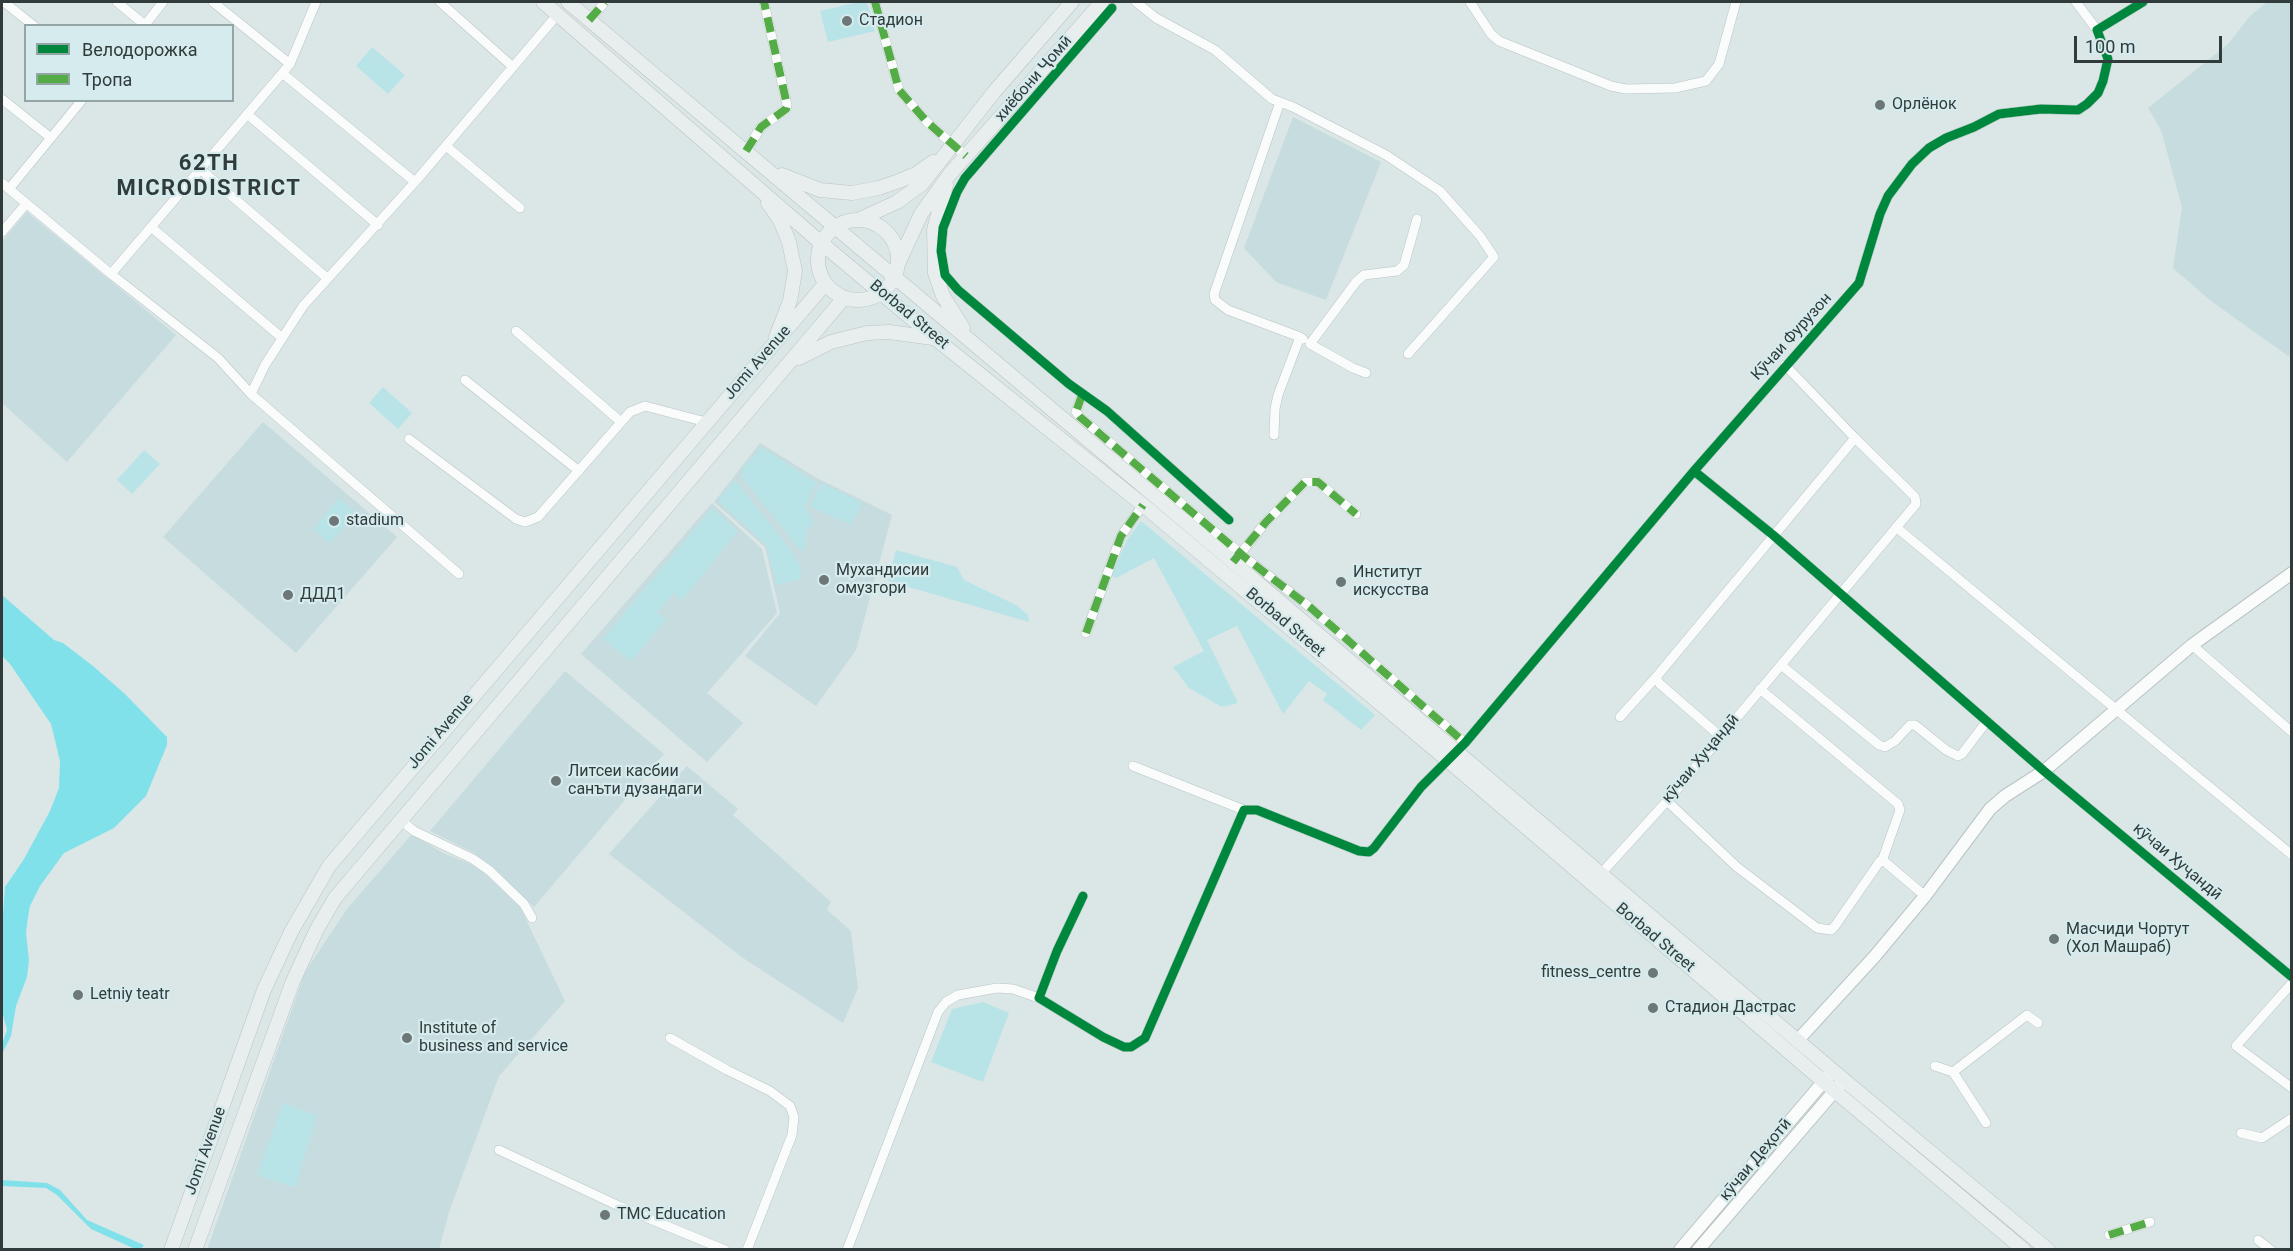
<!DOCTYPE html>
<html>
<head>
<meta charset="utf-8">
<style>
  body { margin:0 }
  #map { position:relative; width:2293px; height:1251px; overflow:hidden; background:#dbe6e7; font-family:Roboto,sans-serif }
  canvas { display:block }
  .frame { position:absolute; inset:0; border:3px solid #323b3b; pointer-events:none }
  .legend { position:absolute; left:24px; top:24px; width:210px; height:78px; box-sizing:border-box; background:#d5ebed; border:2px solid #94a5a6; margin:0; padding:8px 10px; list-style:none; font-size:18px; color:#323b3b }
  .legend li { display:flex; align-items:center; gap:12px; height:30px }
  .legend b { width:30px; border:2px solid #94a5a6 }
  .scale { position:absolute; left:2074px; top:36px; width:148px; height:27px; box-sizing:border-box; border:3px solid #323b3b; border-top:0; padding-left:8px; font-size:18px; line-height:21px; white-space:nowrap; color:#323b3b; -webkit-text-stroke:4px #d5ebed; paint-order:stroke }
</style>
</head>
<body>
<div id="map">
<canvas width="2293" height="1251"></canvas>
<div class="frame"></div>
<ul class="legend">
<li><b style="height:8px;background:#00873e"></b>Велодорожка</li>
<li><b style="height:8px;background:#54ac46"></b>Тропа</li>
</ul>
<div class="scale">100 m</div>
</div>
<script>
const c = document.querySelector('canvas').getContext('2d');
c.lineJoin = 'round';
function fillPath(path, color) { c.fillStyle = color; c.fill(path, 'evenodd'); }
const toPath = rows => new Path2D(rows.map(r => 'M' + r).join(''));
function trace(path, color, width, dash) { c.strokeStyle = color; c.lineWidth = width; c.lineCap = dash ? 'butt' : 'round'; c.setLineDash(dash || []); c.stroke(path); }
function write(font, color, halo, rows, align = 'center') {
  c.font = font + ' Roboto,sans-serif'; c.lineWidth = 4.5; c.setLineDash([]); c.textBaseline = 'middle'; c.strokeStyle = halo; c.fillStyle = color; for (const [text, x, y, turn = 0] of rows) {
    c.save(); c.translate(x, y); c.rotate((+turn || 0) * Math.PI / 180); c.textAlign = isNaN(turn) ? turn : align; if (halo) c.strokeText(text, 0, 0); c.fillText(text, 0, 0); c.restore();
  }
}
fillPath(toPath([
  [2267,2,2291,2,2291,358,2211,301,2173,268,2182,207,2161,130,2148,108,2228,44,2250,16],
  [1293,117,1381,162,1326,300,1276,282,1244,248],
  [27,212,176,335,67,462,2,403,2,241],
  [263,422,397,537,296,653,163,537],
  [760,443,815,477,892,515,856,650,816,706,745,656,780,613,765,547,714,502],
  [712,503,762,549,777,613,707,693,743,723,707,762,581,654],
  [565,671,664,754,534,907,474,853,430,831],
  [687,766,738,809,733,815,831,902,827,910,851,931,858,988,843,1023,743,958,609,854],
  [412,834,443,853,478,867,520,907,565,1001,499,1076,449,1212,439,1249,207,1250,305,972,347,909]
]), '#c7dcde');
fillPath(toPath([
  [859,2,867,2,875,31,828,42,820,11],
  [372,47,405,75,388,94,356,66],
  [383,387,412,413,398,429,369,403],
  [762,447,816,483,805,506,813,522,807,531,803,553,742,477,743,468],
  [144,450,160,464,132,494,117,480],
  [735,480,794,554,801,570,800,579,777,585,766,544,718,501],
  [821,483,862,502,851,525,810,506],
  [339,498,356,513,330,543,313,529],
  [712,508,738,531,682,600,674,593,657,612,666,620,631,661,603,639],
  [1141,521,1375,715,1361,730,1323,700,1327,694,1309,681,1283,714,1237,626,1207,640,1238,703,1222,707,1189,688,1173,667,1204,651,1154,558,1116,578,1111,576,1127,540],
  [896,550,957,567,964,580,1016,605,1028,615,1029,622,888,581],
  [983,1002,1009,1013,983,1082,931,1062,952,1009],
  [283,1103,317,1115,295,1188,257,1175]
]), '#b8e4e8');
fillPath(toPath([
  [2,595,54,640,63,643,93,666,125,694,161,731,167,737,167,745,146,796,114,828,64,853,40,886,30,906,28,917,26,933,29,960,27,977,16,1006,11,1036,2,1054,2,1044,7,1030,2,1011,2,930,5,887,24,859,50,811,59,788,60,761,51,724,10,664,2,656],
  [2,1180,47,1183,60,1190,87,1220,144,1245,141,1249,135,1249,91,1229,57,1195,46,1188,2,1186]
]), '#81e1ea');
const minor = toPath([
  [4,2,34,26],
  [117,2,145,25],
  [213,2,290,64],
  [440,2,513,67],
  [875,2,899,90,927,122,966,156],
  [1136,2,1156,18,1215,50,1272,99,1293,107,1386,155,1440,191,1480,236,1494,257,1408,354],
  [1470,2,1491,34,1499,41,1611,86,1626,89,1675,88,1706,81,1719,64,1736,2],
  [2076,2,2097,30],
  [1112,8,965,178,957,192,943,228,941,251,945,275,958,290,1069,384,1107,411,1229,520],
  [589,20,605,2],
  [144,26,163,2],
  [282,73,415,182],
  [2,99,51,138],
  [1280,102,1214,294,1215,300,1228,310,1300,337],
  [247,114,378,225],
  [446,146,520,208],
  [746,151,761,127,786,109,787,105,764,2],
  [199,168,327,278],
  [2,183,111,274,218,358,251,394,459,574],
  [9,189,82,100],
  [151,227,281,337],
  [2,232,26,204],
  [111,274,290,64,316,2],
  [516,331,621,422],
  [1366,373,1353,368,1310,344,1356,282,1364,275,1397,271,1404,265,1417,219],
  [465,380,579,471],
  [251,394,265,365,303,306,415,182,558,14],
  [1082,395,1076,412,1080,417,1247,559,1311,608,1465,743],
  [1274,435,1275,409,1278,395,1300,337,1303,339],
  [409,439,516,519,525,522,538,517,630,412,645,406,706,422],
  [1694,471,1773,535,2044,771,2292,977],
  [1896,527,2292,855],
  [1237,558,1266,522,1305,482,1318,482,1356,514],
  [1086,633,1121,536,1143,505],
  [2192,645,2292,732],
  [1781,665,1879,745,1885,747,1895,741,1910,725,1915,725,1946,750,1958,756,1962,754,1987,721],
  [1760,689,1898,804,1900,810,1882,861],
  [1620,717,1657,676],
  [1721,737,1660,684,1657,680,1657,676,1855,438],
  [1133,766,1244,810],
  [1667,801,1737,867,1817,928,1831,930,1835,926,1880,861,1885,862,1925,896],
  [403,822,414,831,473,859,490,871,524,904,532,918],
  [1597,878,1667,801,1916,504,1915,497,1855,438,1785,365],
  [1083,896,1057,951,1039,998,1103,1037,1124,1047,1131,1047,1145,1038,1244,810,1257,810,1359,851,1369,852,1374,848,1421,787,1465,743,1694,471,1859,283,1880,214,1888,196,1912,164,1929,148,1946,138,1974,127,1999,114,2041,109,2078,110,2087,104,2098,93,2103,81,2108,59,2097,30,2143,2],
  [2292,983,2236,1046,2292,1088],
  [670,1038,727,1070,770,1091,790,1106,794,1117,792,1135,747,1250],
  [1935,1066,1953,1072,2027,1015,2038,1023],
  [1953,1072,1986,1123],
  [2241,1133,2262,1138,2292,1118],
  [499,1150,621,1207,725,1250],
  [2109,1235,2150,1222],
  [2258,1240,2271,1250],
  [847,1250,938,1012,946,1002,958,995,997,988,1013,989,1039,998]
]);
const tertiary = toPath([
  [1798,1040,1875,956,1925,896,1990,809,2005,796,2044,771,2192,645,2292,573],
  [1680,1250,1830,1074],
  [1698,1250,1844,1080]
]);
const secondary = toPath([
  [543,2,820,242,936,339,1143,505,1445,758,1823,1081,2024,1250],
  [568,2,1233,562,1844,1080,2048,1250],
  [782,175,820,190,852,193,879,188,899,181,916,174,933,162],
  [946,185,934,230,935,273,943,296,963,328],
  [768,203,780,220,789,242,795,271,790,301,776,337],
  [860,219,897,202,922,184,994,92,1072,2],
  '818 260a40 40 0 1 1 80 0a40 40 0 1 1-80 0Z',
  [898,264,921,214,949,175,1102,2],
  [799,358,831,342,867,333,889,332,933,338],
  [171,1250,264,990,291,932,329,866,825,284],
  [195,1250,293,981,317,929,335,898,844,298]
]);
trace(minor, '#bac3c4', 10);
trace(tertiary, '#bac3c4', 14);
trace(secondary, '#bac3c4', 15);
trace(minor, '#fafbfb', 9);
trace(tertiary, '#fafbfb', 12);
trace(secondary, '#e8eeee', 14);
trace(toPath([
  [875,2,899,90,927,122,966,156],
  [589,20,605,2],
  [746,151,761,127,786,109,787,105,764,2],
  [1082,395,1076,412,1080,417,1247,559,1311,608,1465,743],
  [1233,562,1266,522,1305,482,1318,482,1356,514],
  [1086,633,1121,536,1143,505],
  [2109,1235,2150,1222]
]), '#54ac46', 8, [15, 8]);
trace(toPath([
  [1112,8,965,178,957,192,943,228,941,251,945,275,958,290,1069,384,1107,411,1229,520],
  [1694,471,1773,535,2044,771,2292,977],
  [1083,896,1057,951,1039,998,1103,1037,1124,1047,1131,1047,1145,1038,1244,810,1257,810,1359,851,1369,852,1374,848,1421,787,1465,743,1694,471,1859,283,1880,214,1888,196,1912,164,1929,148,1946,138,1974,127,1999,114,2041,109,2078,110,2087,104,2098,93,2103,81,2108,59,2097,30,2143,2]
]), '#00873e', 9);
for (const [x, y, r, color] of [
  [847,21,6,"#6d7777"],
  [1880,105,6,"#6d7777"],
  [334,521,6,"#6d7777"],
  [824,580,6,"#6d7777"],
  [1341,582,6,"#6d7777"],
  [288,595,6,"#6d7777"],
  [556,781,6,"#6d7777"],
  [2054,939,6,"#6d7777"],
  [1653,973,6,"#6d7777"],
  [78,995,6,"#6d7777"],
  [1653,1008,6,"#6d7777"],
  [407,1038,6,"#6d7777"],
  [605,1215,6,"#6d7777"]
]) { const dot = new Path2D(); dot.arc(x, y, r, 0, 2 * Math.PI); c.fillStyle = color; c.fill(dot); trace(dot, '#d5ebed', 2); }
write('16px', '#323b3b', '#d5ebed', [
  ["Стадион",859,21],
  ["Орлёнок",1892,105],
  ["stadium",346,521],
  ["Мухандисии",836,571],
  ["омузгори",836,589],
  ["Институт",1353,573],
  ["искусства",1353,591],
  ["ДДД1",300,595],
  ["Литсеи касбии",568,772],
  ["санъти дузандаги",568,790],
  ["Масчиди Чортут",2066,930],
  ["(Хол Машраб)",2066,948],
  ["fitness_centre",1641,973,"right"],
  ["Letniy teatr",90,995],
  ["Стадион Дастрас",1665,1008],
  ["Institute of",419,1029],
  ["business and service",419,1047],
  ["TMC Education",617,1215]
], 'left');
write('16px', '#323b3b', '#d5ebed', [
  ["хиёбони Ҷомӣ",1034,79,-49],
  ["Borbad Street",909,315,40],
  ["Кӯчаи Фурузон",1792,337,-48],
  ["Jomi Avenue",758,363,-49],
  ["Borbad Street",1285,623,40],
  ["Jomi Avenue",441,732,-50],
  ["кӯчаи Хуҷандӣ",1701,759,-50],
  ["кӯчаи Хуҷандӣ",2177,862,40],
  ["Borbad Street",1655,938,40],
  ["Jomi Avenue",206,1151,-70],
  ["кӯчаи Деҳотӣ",1756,1160,-50]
]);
c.letterSpacing = '1.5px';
write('bold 22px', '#323b3b', '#d5ebed', [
  ["62TH",209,164],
  ["MICRODISTRICT",209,189]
]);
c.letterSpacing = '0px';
</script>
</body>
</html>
